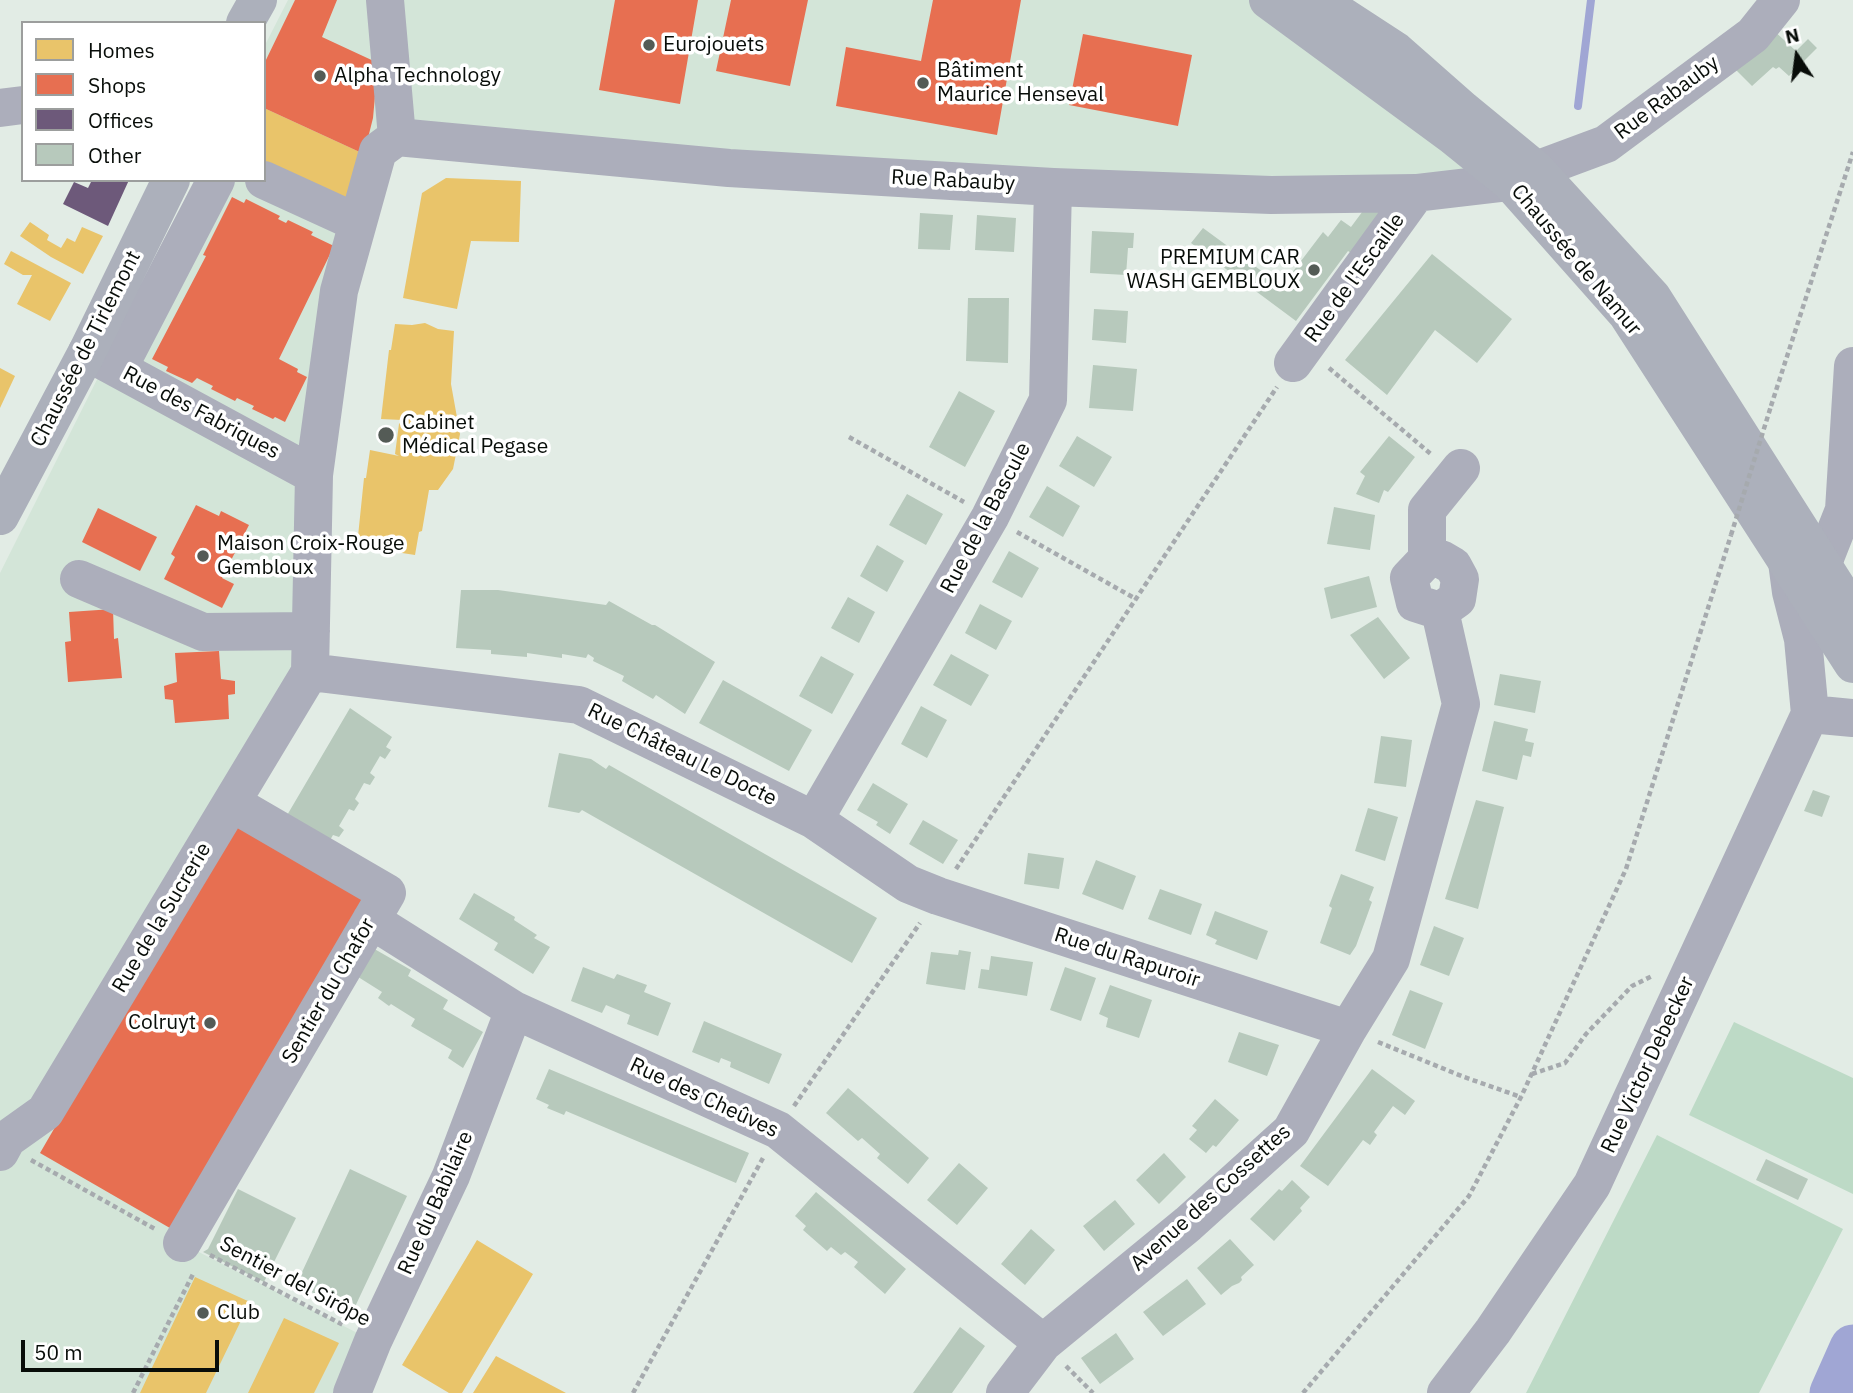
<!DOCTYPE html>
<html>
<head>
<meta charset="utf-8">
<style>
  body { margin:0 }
  #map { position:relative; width:1853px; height:1393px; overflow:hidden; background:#e2ece5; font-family:"IBM Plex Sans",sans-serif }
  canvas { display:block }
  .legend { position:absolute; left:21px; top:21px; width:245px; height:161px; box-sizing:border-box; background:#fff; border:2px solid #9c9e9d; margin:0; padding:9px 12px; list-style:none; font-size:21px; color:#080d09 }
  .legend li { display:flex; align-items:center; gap:14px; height:35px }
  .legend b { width:35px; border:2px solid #9c9e9d }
  .north { position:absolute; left:1762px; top:21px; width:70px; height:70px; -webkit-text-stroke:5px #fff; paint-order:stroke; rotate:347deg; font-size:19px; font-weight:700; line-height:28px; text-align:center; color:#080d09 }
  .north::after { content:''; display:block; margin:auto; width:24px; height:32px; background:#080d09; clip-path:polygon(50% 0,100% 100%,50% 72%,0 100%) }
  .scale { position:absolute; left:21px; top:1340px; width:198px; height:32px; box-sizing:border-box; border:4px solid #080d09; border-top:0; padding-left:9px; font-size:21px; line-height:24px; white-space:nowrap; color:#080d09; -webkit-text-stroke:5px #fff; paint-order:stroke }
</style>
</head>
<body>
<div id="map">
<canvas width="1853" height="1393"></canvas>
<ul class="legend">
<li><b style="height:19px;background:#e9c46a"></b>Homes</li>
<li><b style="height:19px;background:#e76f51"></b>Shops</li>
<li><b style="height:19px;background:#6d597a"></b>Offices</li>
<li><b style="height:19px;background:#b7c9bc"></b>Other</li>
</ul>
<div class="north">N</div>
<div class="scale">50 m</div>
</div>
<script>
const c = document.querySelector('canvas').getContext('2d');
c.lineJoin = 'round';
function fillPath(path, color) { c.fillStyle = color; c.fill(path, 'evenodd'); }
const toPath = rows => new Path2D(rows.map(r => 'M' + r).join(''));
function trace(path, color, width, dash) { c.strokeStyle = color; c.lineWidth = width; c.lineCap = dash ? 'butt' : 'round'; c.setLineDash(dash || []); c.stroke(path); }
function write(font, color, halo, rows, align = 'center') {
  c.font = font + ' "IBM Plex Sans",sans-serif'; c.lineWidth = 7; c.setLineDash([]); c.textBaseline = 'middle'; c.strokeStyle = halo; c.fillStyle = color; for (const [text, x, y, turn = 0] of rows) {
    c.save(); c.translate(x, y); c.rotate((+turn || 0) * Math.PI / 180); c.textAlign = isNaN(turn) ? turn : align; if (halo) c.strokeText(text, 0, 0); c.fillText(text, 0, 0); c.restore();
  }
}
fillPath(toPath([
  [288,0,1268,0,1510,182,1416,193,398,137,339,291,310,672,237,796,191,1248,373,1341,352,1393,0,1393,0,573,197,180,264,180,264,47]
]), '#d3e5d8');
fillPath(toPath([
  [1734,1022,1853,1078,1853,1194,1689,1115],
  [1657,1135,1843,1229,1759,1393,1526,1393]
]), '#bddac6');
fillPath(toPath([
  [264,108,364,154,350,203,264,162],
  [446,178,521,181,519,242,471,241,457,309,403,298,422,193],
  [30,222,49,235,47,240,61,248,67,238,75,242,82,227,103,236,83,274,51,257,20,236],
  [11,251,71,283,50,321,17,304,32,275,23,275,4,264],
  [425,323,438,329,454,331,451,384,460,434,453,469,438,490,429,490,422,531,419,532,415,555,357,546,364,478,366,478,370,450,399,456,395,454,399,424,402,420,381,419,389,350,391,350,395,324,412,325],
  [0,368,15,376,0,408],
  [477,1240,533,1274,462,1393,449,1393,402,1365],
  [195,1277,250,1302,206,1393,140,1393],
  [284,1318,339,1343,314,1393,248,1393],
  [496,1356,566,1393,473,1393]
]), '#e9c46a');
fillPath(toPath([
  [295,0,337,0,322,37,378,63,373,118,364,154,264,108,264,64],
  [615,0,698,0,680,104,599,90],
  [731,0,808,0,790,86,716,71],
  [933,0,1021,0,997,135,836,106,846,47,921,61],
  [1083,34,1192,55,1178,126,1069,105],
  [232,197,244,203,246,199,280,216,278,219,286,223,288,220,313,232,311,235,334,246,279,359,298,369,297,372,307,377,285,422,275,417,273,419,252,409,254,406,237,398,235,401,211,389,213,386,197,378,192,383,166,371,168,367,152,359,206,256,203,255],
  [196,505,219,516,221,511,249,525,222,578,234,584,222,608,164,579,175,557,171,554],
  [98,508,157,537,140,571,82,542],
  [113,609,114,639,118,638,122,678,68,682,65,642,71,641,69,612],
  [219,651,221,679,235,681,235,694,228,695,229,719,175,723,173,700,165,699,164,686,177,682,175,653],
  [238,812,381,894,182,1235,40,1153]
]), '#e76f51');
fillPath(toPath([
  [92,180,129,180,108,226,63,204,74,182,88,188]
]), '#6d597a');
trace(toPath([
  [1578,106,1591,0]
]), '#a0a6d4', 8);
trace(toPath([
  [1833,1393,1853,1348]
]), '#a0a6d4', 47);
fillPath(toPath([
  [1771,28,1796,51,1808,39,1817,48,1789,76,1779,67,1776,69,1773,67,1752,86,1732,66],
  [1371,200,1386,210,1354,255,1348,251,1296,321,1191,243,1203,228,1282,286,1323,232,1328,237,1341,220,1351,227],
  [920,213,953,215,950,250,918,249],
  [977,215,1016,218,1014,252,975,250],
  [1092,231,1134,233,1133,248,1128,248,1126,275,1090,273],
  [1432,254,1512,319,1477,363,1435,330,1387,395,1345,360],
  [968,298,1009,298,1008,363,966,361],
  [1094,309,1128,311,1126,343,1092,340],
  [1093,365,1137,369,1133,411,1089,408],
  [959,391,995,411,965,467,929,447],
  [1077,436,1112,457,1094,487,1059,466],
  [1389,436,1415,457,1388,492,1384,490,1379,503,1356,494,1365,476,1360,472],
  [1047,486,1080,506,1063,537,1029,517],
  [907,494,943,514,926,545,889,525],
  [1334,507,1375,515,1370,550,1327,544],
  [877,545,904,561,887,592,860,576],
  [1009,551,1039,568,1022,598,992,582],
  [1369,576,1377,607,1331,619,1324,588],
  [461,590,498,590,606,605,609,601,652,625,655,625,715,662,685,714,656,695,653,699,622,681,624,676,593,661,594,658,588,654,586,658,562,654,562,658,527,653,527,657,491,654,491,650,456,648],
  [848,597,875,612,859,643,831,628],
  [980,604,1012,621,996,650,965,633],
  [1378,617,1410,658,1384,679,1350,635],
  [951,654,989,675,971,706,933,685],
  [821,656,854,674,832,714,799,696],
  [1500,674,1541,681,1535,713,1494,705],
  [723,680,812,730,789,771,699,723],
  [921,706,947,720,927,758,901,744],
  [350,708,392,737,386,747,391,750,385,759,380,756,370,773,375,777,370,785,364,783,355,799,359,803,354,811,349,809,339,826,344,830,339,837,333,835,329,842,286,817],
  [1494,721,1528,729,1525,741,1534,743,1531,757,1523,755,1517,780,1482,771],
  [1381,736,1412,740,1406,787,1374,783],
  [559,753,591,759,606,769,609,765,877,918,852,963,582,810,579,813,548,807],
  [873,783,908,804,890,834,876,825,878,822,857,810],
  [1813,790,1830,796,1822,817,1804,811],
  [1476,800,1504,807,1478,909,1445,899],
  [1368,808,1398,817,1385,861,1355,851],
  [923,820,958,840,943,864,909,844],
  [1028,853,1064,858,1059,889,1024,884],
  [1096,860,1136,876,1123,910,1082,894],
  [1341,874,1374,887,1369,900,1372,902,1356,946,1350,955,1320,943,1332,908,1329,906],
  [1160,889,1202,904,1191,935,1148,919],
  [474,893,515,917,514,920,537,935,534,938,550,947,533,974,494,950,498,943,459,919],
  [1215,911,1268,931,1257,960,1215,944,1217,940,1206,935],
  [1434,926,1464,938,1449,976,1420,965],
  [371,947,411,970,408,976,448,1000,443,1009,483,1032,463,1068,448,1058,452,1050,411,1026,415,1019,391,1004,389,1006,378,998,382,992,355,975],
  [959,950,971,952,965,990,926,984,931,952,958,955],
  [991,956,1033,962,1027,996,978,988,981,969,989,970],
  [583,967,614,979,617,974,647,985,644,992,671,1003,658,1036,627,1024,630,1015,606,1005,602,1013,571,1001],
  [1065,967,1096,978,1081,1021,1050,1010],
  [1110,985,1152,1000,1139,1038,1106,1027,1108,1018,1099,1014],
  [1410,990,1443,1003,1425,1049,1392,1035],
  [704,1021,782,1054,769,1084,730,1067,731,1062,721,1058,719,1063,692,1052],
  [1239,1032,1279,1045,1267,1076,1228,1062],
  [549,1069,749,1153,736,1183,566,1111,564,1115,547,1108,549,1105,536,1099],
  [1372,1069,1415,1101,1405,1115,1393,1106,1374,1132,1377,1135,1370,1145,1363,1140,1328,1186,1300,1166],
  [848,1088,929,1158,908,1184,877,1158,880,1154,862,1138,858,1141,826,1113],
  [1215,1099,1239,1120,1216,1147,1213,1145,1206,1153,1189,1139,1197,1130,1192,1126],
  [1164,1153,1186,1177,1159,1204,1136,1180],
  [1766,1159,1808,1179,1798,1200,1756,1180],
  [959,1163,988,1188,957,1225,927,1200],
  [350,1169,407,1196,353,1311,296,1285],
  [1292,1180,1310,1197,1300,1208,1302,1211,1274,1241,1250,1219,1279,1189,1282,1191],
  [238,1189,296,1218,264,1282,203,1252,208,1249],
  [816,1192,906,1269,885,1294,854,1267,858,1262,845,1252,841,1255,831,1247,827,1251,803,1230,806,1226,795,1216],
  [1115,1200,1135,1224,1104,1251,1083,1226],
  [1031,1229,1055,1250,1025,1285,1001,1264],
  [1230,1239,1254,1265,1241,1277,1242,1280,1239,1283,1232,1286,1221,1295,1197,1268],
  [1187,1279,1206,1304,1163,1336,1143,1312],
  [960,1327,985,1346,952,1393,913,1393],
  [1116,1333,1134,1359,1100,1384,1081,1358]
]), '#b7c9bc');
trace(toPath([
  [1329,368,1432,455],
  [1771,406,1853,152],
  [849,437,964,502],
  [1017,532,1136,599],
  [956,869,1277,387],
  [1378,1042,1464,1077,1521,1097],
  [1532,1074,1565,1063,1586,1034,1632,986,1652,976],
  [794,1106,920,923],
  [31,1160,155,1229],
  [210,1255,345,1326],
  [1066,1366,1093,1393],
  [133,1393,194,1272],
  [633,1393,763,1158],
  [1303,1393,1469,1196,1521,1097,1626,869,1731,535]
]), '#a6aaae', 4.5, [5, 3.5]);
trace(toPath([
  [385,0,397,137],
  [0,108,23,105],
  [397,137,729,168,1053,187,1271,195,1416,193,1510,182],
  [1536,170,1606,144,1753,35,1781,0],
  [264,180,358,223],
  [87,352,314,475],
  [1293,363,1416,193],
  [118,369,216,180],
  [1427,559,1441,559,1453,566,1460,579,1457,599,1440,611,1415,603,1409,578,1427,559],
  [1427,559,1427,510,1461,468],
  [1823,563,1844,510,1853,366],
  [79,579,203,632,311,631],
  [310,672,579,705,814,820,908,884,938,896,1348,1029],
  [1810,714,1853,718],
  [814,820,990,517,1048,400,1053,187],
  [371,920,514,1010,778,1130,1043,1343],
  [0,1152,7,1139,45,1112,310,672,314,475,339,291,378,151,397,137],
  [182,1243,387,893,232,803],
  [352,1393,373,1341,451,1176,514,1010],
  [1005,1393,1043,1343,1188,1224,1291,1131,1348,1029,1391,959,1461,704,1440,611],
  [1446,1393,1493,1331,1592,1185,1810,714,1803,639,1791,592,1787,562]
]), '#acaebb', 38);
trace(toPath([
  [1268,0,1453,136,1510,182,1627,314,1853,664],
  [1318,0,1396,51,1463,110,1536,170,1652,297,1853,613],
  [245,23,258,0],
  [0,516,87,352,171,180]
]), '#acb0bb', 38);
trace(toPath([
  [1731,535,1771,406]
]), '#a6aaae', 4.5, [5, 3.5]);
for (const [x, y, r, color] of [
  [649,45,7,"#545b56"],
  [320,76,7,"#545b56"],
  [923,83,7,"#545b56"],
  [1314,270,7,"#545b56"],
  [386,435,9,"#545b56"],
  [203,556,7,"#545b56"],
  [210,1023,7,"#545b56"],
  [203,1313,7,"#545b56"]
]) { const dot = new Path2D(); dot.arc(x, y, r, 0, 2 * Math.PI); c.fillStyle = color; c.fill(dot); trace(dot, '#fff', 2.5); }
write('21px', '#080d09', '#fff', [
  ["Eurojouets",663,45],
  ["Bâtiment",937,71],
  ["Maurice Henseval",937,95],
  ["Alpha Technology",334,76],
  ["PREMIUM CAR",1300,258,"right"],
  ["WASH GEMBLOUX",1300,282,"right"],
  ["Cabinet",402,423],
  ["Médical Pegase",402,447],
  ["Maison Croix-Rouge",217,544],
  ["Gembloux",217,568],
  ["Colruyt",196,1023,"right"],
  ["Club",217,1313]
], 'left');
write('21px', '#080d09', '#fff', [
  ["Rue Rabauby",1667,98,-37],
  ["Rue Rabauby",953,181,3],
  ["Chaussée de Namur",1576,260,50],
  ["Rue de l'Escaille",1355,278,-54],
  ["Chaussée de Tirlemont",86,349,-63],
  ["Rue des Fabriques",201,413,28],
  ["Rue de la Bascule",986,518,-62],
  ["Rue Château Le Docte",682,755,26],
  ["Rue de la Sucrerie",162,918,-59],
  ["Rue du Rapuroir",1127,958,18],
  ["Sentier du Chafor",329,991,-60],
  ["Rue Victor Debecker",1648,1065,-65],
  ["Rue des Cheûves",704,1098,25],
  ["Avenue des Cossettes",1211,1198,-42],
  ["Rue du Babilaire",436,1203,-66],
  ["Sentier del Sirôpe",295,1282,28]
]);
</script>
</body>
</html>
